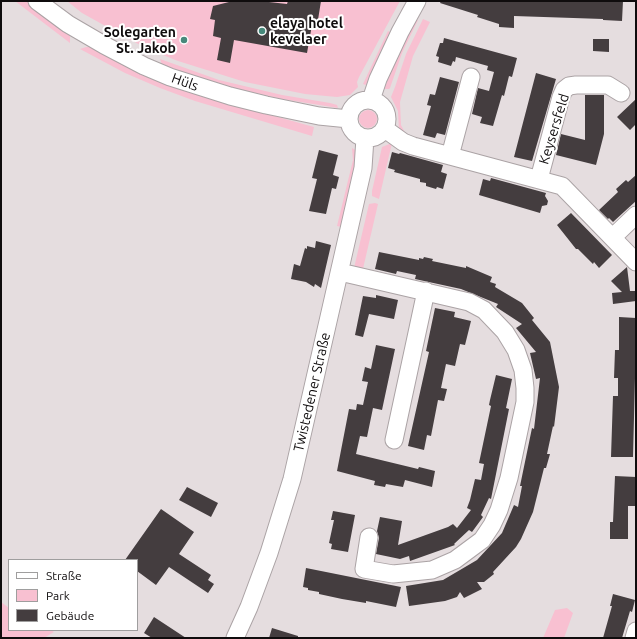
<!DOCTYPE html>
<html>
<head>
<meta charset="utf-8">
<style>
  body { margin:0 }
  #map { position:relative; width:637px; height:639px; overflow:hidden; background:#e5dddf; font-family:Ubuntu,sans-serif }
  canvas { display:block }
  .frame { position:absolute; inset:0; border:2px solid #0f0c0d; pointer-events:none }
  .legend { position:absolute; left:8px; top:559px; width:130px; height:72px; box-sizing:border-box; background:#fff; border:1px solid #9f9e9e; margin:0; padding:5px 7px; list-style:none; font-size:12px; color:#0f0c0d }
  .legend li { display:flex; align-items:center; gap:8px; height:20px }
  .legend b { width:20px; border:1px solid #9f9e9e }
</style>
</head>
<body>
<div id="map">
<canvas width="637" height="639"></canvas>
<div class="frame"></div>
<ul class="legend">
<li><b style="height:5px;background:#fff"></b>Straße</li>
<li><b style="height:11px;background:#f8c0d1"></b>Park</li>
<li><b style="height:11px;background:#443d3f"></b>Gebäude</li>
</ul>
</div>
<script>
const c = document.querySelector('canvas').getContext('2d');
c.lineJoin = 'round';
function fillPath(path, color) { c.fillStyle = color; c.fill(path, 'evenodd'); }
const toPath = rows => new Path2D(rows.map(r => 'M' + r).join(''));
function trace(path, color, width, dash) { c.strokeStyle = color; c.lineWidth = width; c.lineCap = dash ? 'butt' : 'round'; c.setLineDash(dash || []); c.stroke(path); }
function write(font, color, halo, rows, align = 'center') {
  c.font = font + ' Ubuntu,sans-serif'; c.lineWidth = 4; c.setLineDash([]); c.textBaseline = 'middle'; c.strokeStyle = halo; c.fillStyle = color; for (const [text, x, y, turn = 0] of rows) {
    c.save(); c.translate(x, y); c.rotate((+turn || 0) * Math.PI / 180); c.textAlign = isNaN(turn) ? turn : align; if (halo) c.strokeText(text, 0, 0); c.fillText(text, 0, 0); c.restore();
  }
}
fillPath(toPath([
  [15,1,27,1,47,16,70,35,70,43],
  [67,1,400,1,359,77,357,82,358,87,350,95,337,97,305,94,245,82,178,61,148,49,127,38,82,13],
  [423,19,430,22,413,56,400,102,401,125,405,133,399,131,398,111,391,97,395,87,406,54],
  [418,20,402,53,390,88,389,89,384,89,399,50,415,21],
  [388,31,392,33,366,85,363,84],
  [86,47,94,47,249,109,314,127,312,136,195,101,160,88,125,73,80,49],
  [160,59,219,80,282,95,330,103,337,105,338,108,282,99,217,84,162,65],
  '359 119a9 9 0 1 1 18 0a9 9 0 1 1-18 0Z',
  [392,143,379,199,372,196,372,191,382,147],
  [352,148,357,151,358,156,342,227,337,226,353,160],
  [375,203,378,204,362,273,354,268,369,204],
  [1,602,9,608,9,630,51,630,54,632,44,638,1,638],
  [567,608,573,613,564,638,543,638,555,610]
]), '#f8c0d1');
fillPath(toPath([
  [233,1,260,1,287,4,288,1,321,1,317,26,312,25,307,53,234,40,230,63,217,60,221,38,213,36,215,20,210,19,213,6],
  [441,1,623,1,622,21,603,20,603,19,514,16,514,28,499,27,499,24,477,17,478,15,440,3],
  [444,38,517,58,512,77,509,76,504,96,502,95,493,126,480,123,482,117,472,114,478,88,489,91,494,72,487,70,488,66,456,57,455,62,453,61,451,66,438,62,439,57,436,56,440,43,443,43],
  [593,39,609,39,609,52,593,51],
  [536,73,556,79,532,161,514,157],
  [440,77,459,82,445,135,437,133,435,138,423,135,431,106,427,105,430,94,435,95],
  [585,95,604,95,604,134,596,165,556,155,561,134,585,140],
  [636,99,636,124,630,130,617,117],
  [319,150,338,155,333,175,339,177,336,189,332,188,326,214,309,211,317,179,312,178],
  [392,152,399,154,400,153,443,165,441,172,447,174,443,189,437,187,436,189,426,186,426,183,420,182,420,179,394,172,395,170,388,168],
  [636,175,636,201,613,222,609,218,608,219,599,210,618,192,616,189,626,180,628,182],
  [491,178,546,193,545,196,548,201,547,205,542,206,540,213,479,195,483,179,490,181],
  [571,213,612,255,599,268,594,262,593,264,578,249,576,249,557,225],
  [316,241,331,245,321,288,315,284,314,287,306,282,291,279,294,264,300,266,305,248,307,249,307,246,315,248],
  [379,252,419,260,419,258,423,259,424,257,433,259,432,261,466,268,466,266,492,277,490,282,496,284,495,287,522,303,534,318,532,320,550,342,559,387,554,427,553,426,547,454,550,454,546,468,544,468,533,512,521,539,516,547,493,572,494,574,484,582,477,582,482,589,464,598,460,592,457,597,445,601,409,606,406,586,443,580,477,560,502,533,514,505,518,507,522,486,520,486,532,428,534,429,540,378,536,379,530,353,536,352,516,328,522,324,496,307,498,304,461,289,415,279,416,275,397,271,396,274,375,269],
  [627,267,630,291,636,291,636,301,613,304,612,293,622,292,611,281],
  [376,295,398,300,394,319,369,314,363,337,355,335,363,296,376,298],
  [435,308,455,312,454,317,471,321,465,345,460,344,455,366,446,364,441,388,447,389,444,401,438,400,431,436,427,435,424,450,408,446,429,352,426,351],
  [619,317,636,318,636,378,635,378,633,457,611,457,613,396,618,396,618,378,614,378,615,350,619,350],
  [376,345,395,349,382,410,373,408,367,437,360,436,356,454,418,469,419,467,435,471,432,487,405,480,403,487,386,484,385,487,374,485,375,481,337,471,349,409,356,410,357,404,363,405,368,382,362,381,365,367,371,369],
  [496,375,512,379,506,408,509,409,491,499,489,498,481,515,483,517,472,532,469,530,454,544,455,545,441,550,410,561,409,556,400,559,376,554,379,538,377,531,380,517,402,521,398,545,448,527,453,524,457,528,471,510,467,508,470,500,475,479,481,480,484,464,479,463,491,406,489,405,490,400],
  [615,476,636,477,635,506,628,506,628,539,610,539,610,522,613,522],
  [187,487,218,503,211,517,179,500],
  [161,509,194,532,179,554,211,575,208,580,214,584,208,593,169,567,156,585,137,571,137,560,125,560],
  [333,511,355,515,348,552,331,549,332,544,329,543,334,520,331,520],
  [306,568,401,587,396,607,366,601,366,603,342,599,319,594,319,592,308,590,308,588,303,587],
  [613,594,635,600,632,612,630,611,622,638,603,638,612,606,610,606],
  [154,617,186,638,152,638,144,633],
  [272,628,298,636,298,638,269,638]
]), '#443d3f');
const minor = toPath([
  [37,1,68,24,104,45,144,66,170,77,230,96,266,105,319,116,349,119],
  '349 119a19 19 0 1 1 38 0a19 19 0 1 1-38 0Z',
  [371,100,378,79,400,32,417,1],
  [385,129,403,142,413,146,562,186,636,262],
  [450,156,471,77],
  [539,179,561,97,564,90,569,86,576,85,608,85,621,93],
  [613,237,636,215],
  [340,272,469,302,484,310,505,332,516,350,523,370,525,388,525,402,509,478,499,510,492,525,482,540,455,560,432,570,393,574,364,569,369,537],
  [394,440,426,291],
  [235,638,249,607,269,553,292,479,363,168,365,138],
  [634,638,636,631]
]);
trace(minor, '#aba3a5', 19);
trace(minor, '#fff', 17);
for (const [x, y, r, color] of [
  [262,31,4,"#47897b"],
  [184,40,4,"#47897b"]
]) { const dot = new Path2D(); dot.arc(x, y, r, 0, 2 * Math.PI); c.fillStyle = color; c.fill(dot); trace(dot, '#fff', 1.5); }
write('bold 14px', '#0f0c0d', '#fff', [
  ["elaya hotel",270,23],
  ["kevelaer",270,39],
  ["Solegarten",176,32,"right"],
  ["St. Jakob",176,48,"right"]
], 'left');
write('14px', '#0f0c0d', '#fff', [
  ["Hüls",185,82,20],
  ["Keysersfeld",554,129,-73],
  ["Twistedener Straße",312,392,-77]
]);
</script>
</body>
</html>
